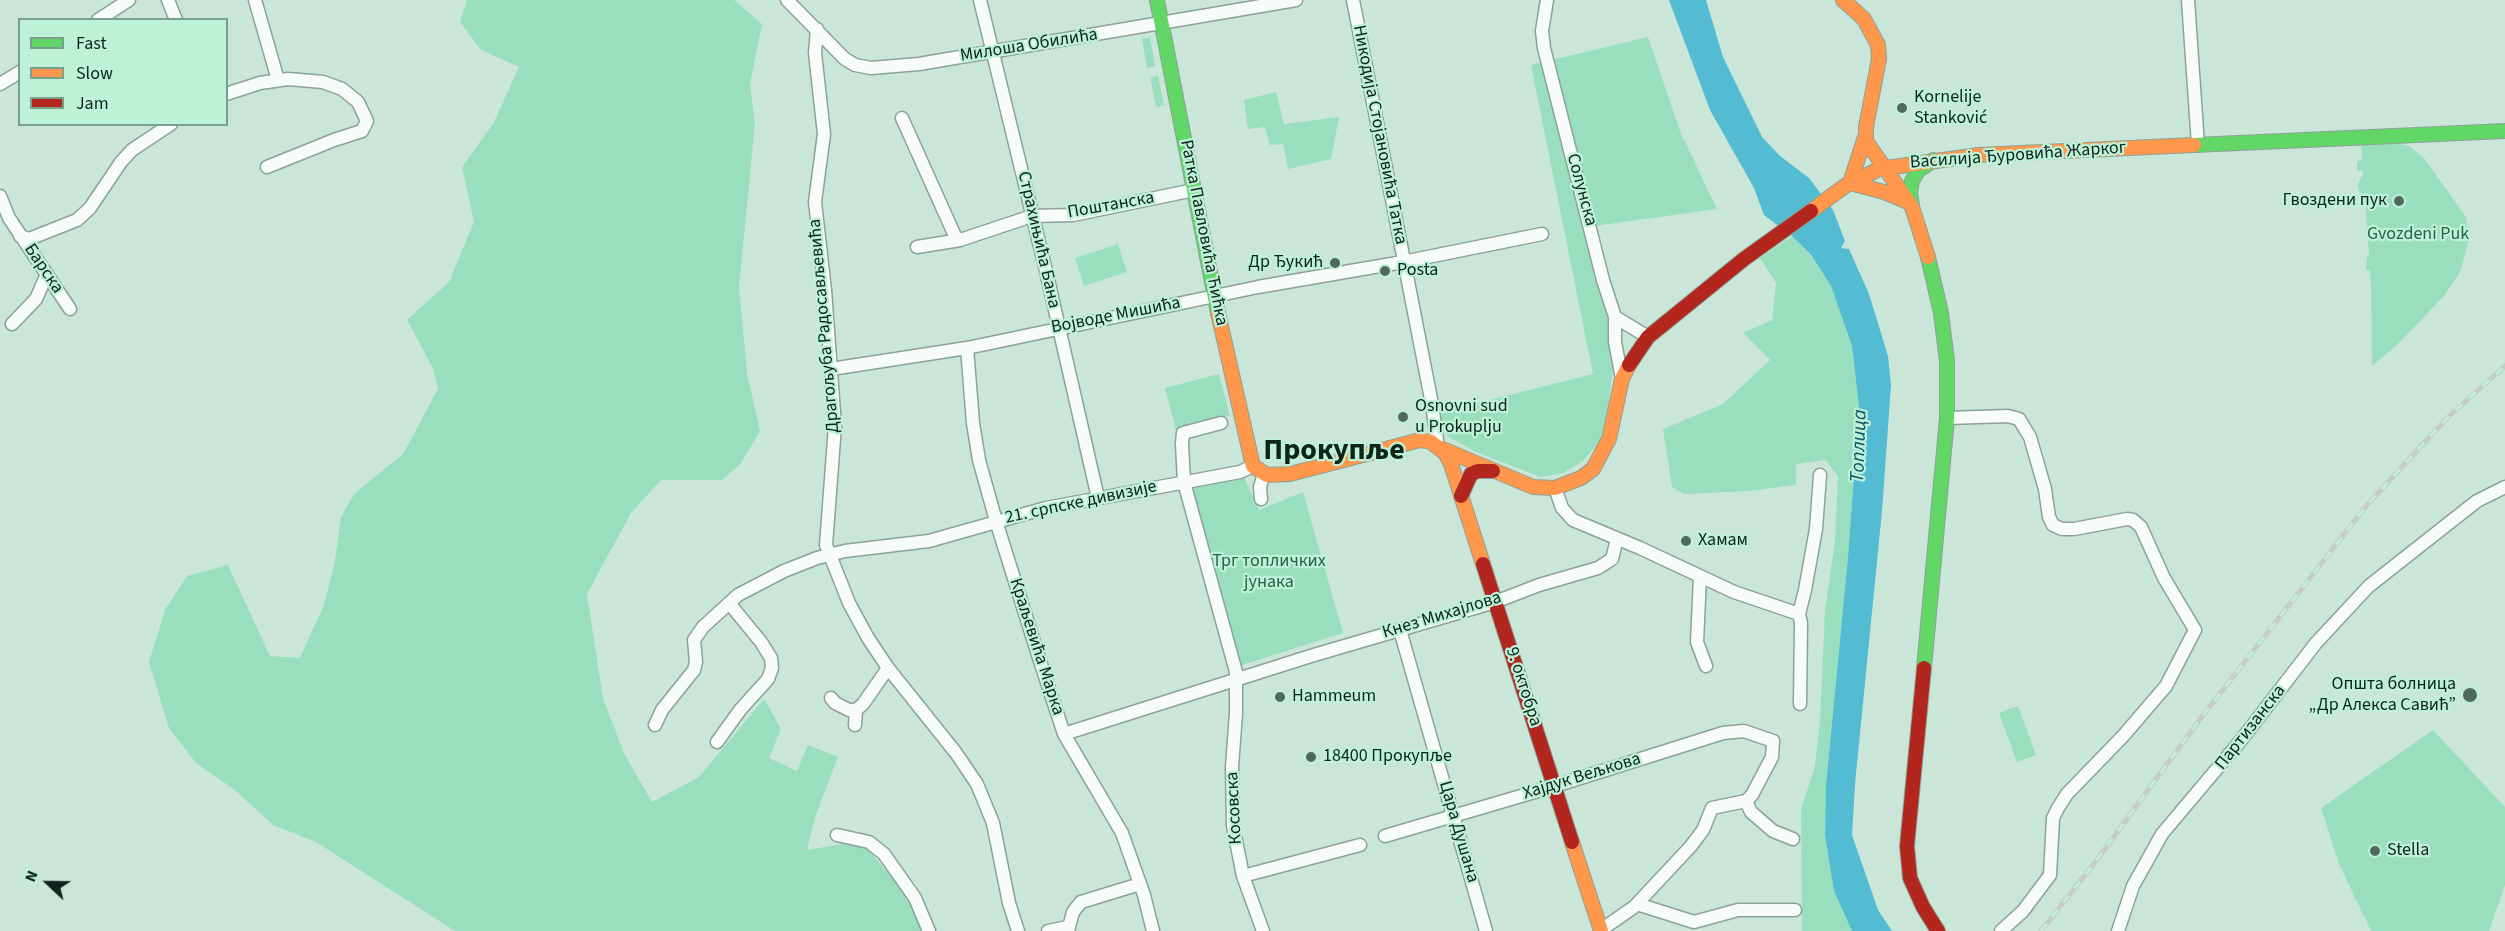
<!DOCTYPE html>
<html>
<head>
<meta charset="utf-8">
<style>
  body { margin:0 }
  #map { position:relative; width:2505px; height:931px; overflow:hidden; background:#cae6d8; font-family:"Source Sans 3",sans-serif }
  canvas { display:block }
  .legend { position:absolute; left:18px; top:18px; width:210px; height:108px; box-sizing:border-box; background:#bef2d8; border:2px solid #78a08c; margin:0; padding:8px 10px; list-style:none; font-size:18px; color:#0f241b }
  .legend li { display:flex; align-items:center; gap:12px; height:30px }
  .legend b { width:30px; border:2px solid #78a08c }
  .north { position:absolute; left:18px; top:853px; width:60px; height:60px; -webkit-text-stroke:4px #bef2d8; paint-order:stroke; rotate:292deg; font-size:16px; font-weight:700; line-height:24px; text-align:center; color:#0f241b }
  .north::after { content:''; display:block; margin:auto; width:21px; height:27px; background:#0f241b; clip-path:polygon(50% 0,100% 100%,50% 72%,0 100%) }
</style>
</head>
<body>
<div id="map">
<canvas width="2505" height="931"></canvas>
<ul class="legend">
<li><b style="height:8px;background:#63d668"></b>Fast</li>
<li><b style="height:8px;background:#ff974d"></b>Slow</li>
<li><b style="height:8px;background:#b3261e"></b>Jam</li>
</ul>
<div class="north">N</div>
</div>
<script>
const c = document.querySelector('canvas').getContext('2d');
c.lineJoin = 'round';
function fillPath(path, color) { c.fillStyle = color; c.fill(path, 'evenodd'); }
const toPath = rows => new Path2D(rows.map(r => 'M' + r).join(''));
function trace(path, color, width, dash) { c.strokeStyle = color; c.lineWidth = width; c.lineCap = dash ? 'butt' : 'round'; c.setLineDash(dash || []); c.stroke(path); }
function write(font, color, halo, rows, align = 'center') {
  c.font = font + ' "Source Sans 3",sans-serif'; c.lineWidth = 4.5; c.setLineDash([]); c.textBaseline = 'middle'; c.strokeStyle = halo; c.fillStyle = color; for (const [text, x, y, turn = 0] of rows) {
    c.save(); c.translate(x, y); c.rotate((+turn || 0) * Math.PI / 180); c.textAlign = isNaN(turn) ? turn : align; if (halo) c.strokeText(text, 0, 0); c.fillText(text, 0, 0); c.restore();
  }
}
fillPath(toPath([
  [467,0,734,0,762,24,750,84,755,123,739,287,747,373,760,431,741,463,722,480,661,480,631,513,587,594,603,699,625,755,652,802,699,777,764,699,781,729,769,758,797,771,808,745,838,757,816,814,807,850,843,844,861,845,869,851,892,877,913,909,922,931,455,931,316,842,273,825,235,790,196,763,169,728,149,662,165,610,187,576,228,565,270,656,300,658,323,607,334,567,341,517,355,493,403,454,438,389,433,368,407,320,449,282,474,222,462,167,493,124,519,67,481,50,460,22],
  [1150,37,1155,66,1147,68,1142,39],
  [1648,37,1680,131,1717,209,1587,227,1610,319,1613,369,1607,414,1599,442,1583,461,1563,473,1541,477,1476,452,1449,437,1440,426,1437,413,1593,374,1531,65],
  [1158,76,1164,105,1156,107,1150,77],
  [1276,92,1284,124,1339,117,1331,159,1288,169,1283,144,1270,145,1265,127,1248,129,1244,100],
  [2387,141,2409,146,2424,158,2466,217,2469,240,2460,272,2444,296,2398,344,2372,366,2371,286,2370,270,2366,270,2367,257,2369,255,2365,199,2359,191,2358,183,2363,175,2363,171,2357,170,2357,161,2362,160,2361,143],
  [1792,236,1810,255,1831,286,1852,346,1859,407,1848,557,1826,785,1825,836,1834,891,1852,931,1802,931,1801,810,1815,766,1820,722,1825,611,1835,540,1838,477,1826,460,1796,464,1796,485,1749,491,1684,494,1672,487,1663,429,1723,404,1770,360,1743,333,1772,320,1776,283,1760,258],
  [1118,244,1127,272,1084,286,1075,258],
  [1219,374,1230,416,1176,430,1165,388],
  [1242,473,1259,510,1303,492,1343,633,1239,666,1189,490],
  [2018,706,2036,755,2017,762,1999,713],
  [2433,730,2505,807,2505,885,2489,931,2371,931,2339,864,2321,808]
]), '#99dfbf');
fillPath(toPath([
  [1669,0,1706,0,1723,57,1762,137,1780,156,1809,178,1833,210,1845,241,1841,248,1849,249,1869,294,1888,356,1891,385,1882,511,1855,784,1852,835,1878,910,1892,931,1852,931,1834,891,1825,836,1826,785,1848,557,1859,407,1852,346,1831,286,1811,255,1792,236,1764,215,1754,188,1710,110]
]), '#53bbd2');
const street = toPath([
  [168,0,176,20],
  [255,0,278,80],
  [787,0,845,59,855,65,871,68,919,64,1296,0],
  [980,0,1046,271,1098,498],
  [1353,0,1432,404,1438,447],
  [1547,0,1542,31,1544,48,1603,280,1615,317,1615,342,1622,379],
  [2188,0,2198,145],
  [98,20,129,0],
  [817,29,815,53,824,134,815,202,825,290,835,426,826,545,849,603,868,638,888,668,956,753,977,784,993,823,1009,903,1018,931],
  [0,84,20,72],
  [226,94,260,83,288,79,323,82,342,89,358,102,367,121,362,131,334,140,267,167],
  [902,118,955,236,960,240],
  [0,196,9,218,70,309],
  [20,236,29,239,77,220,90,208,121,162,132,150,171,124],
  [917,247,960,240,1032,216,1073,215,1194,190],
  [1615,317,1648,337],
  [12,324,36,299,47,274],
  [967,348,973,423,979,460,996,521,1039,658,1064,734,1122,833,1144,895,1153,931],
  [831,369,967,348,1258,287,1403,262,1542,234],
  [1947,418,2008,416,2019,419,2030,437,2045,489,2049,517,2053,525,2062,529,2074,529,2127,519,2133,520,2141,527,2164,578,2195,630,2166,686,2124,735,2067,794,2058,808,2053,818,2050,875,2023,911,2001,931],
  [1221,423,1183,433,1182,444,1184,482,1236,672,1236,713,1232,767,1233,826,1243,876,1263,931],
  [1555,488,1562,508,1573,520,1640,548,1734,592,1799,614],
  [1261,499,1260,487,1264,474],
  [1700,577,1697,642,1706,666],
  [1400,630,1486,931],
  [831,698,835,703,849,710,856,710,863,704,888,668],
  [1800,704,1801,623,1799,614,1805,590,1816,529,1820,475],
  [655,725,662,710,694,670,696,662,694,640,703,627,738,595,784,571,817,558,845,551,929,541,1046,508,1240,472,1253,466],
  [855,725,856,710],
  [1064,734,1314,655,1495,602,1539,585,1598,568,1612,559,1617,539],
  [717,742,740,710,768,679,772,668,771,658,761,642,729,603],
  [1746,801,1751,812,1773,831,1793,839],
  [837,835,869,842,884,854,915,898,929,931],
  [1385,836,1555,786,1723,733,1744,731,1773,741,1772,757,1752,795,1746,801,1712,808,1703,830,1691,846,1634,907,1601,930],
  [1243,876,1360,845],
  [1637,904,1694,922,1738,910,1795,910],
  [1048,931,1068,927],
  [1068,931,1073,912,1081,902,1140,884],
  [2118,931,2133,886,2162,834,2242,739,2316,643,2369,586,2477,501,2505,487]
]);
const fast = toPath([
  [1157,0,1218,313],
  [2194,145,2505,131],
  [1912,207,1910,192,1912,181,1918,171,1933,160],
  [1924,668,1947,418,1947,361,1941,313,1928,257]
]);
const slow = toPath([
  [1843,0,1864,19,1878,45,1879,59,1866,127,1866,141,1912,207,1928,257],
  [1866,134,1850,183,1884,192,1908,202],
  [1811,211,1845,186,1879,169,1978,155,2194,145],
  [1218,313,1253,466,1267,475,1290,474,1420,440,1431,442,1445,453,1451,464,1483,564],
  [1438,447,1533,487,1555,488,1581,478,1593,469,1609,439,1622,379,1629,365],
  [1572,842,1601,931]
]);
const jam = toPath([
  [1629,365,1648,337,1744,259,1811,211],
  [1461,496,1471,474,1478,471,1493,471],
  [1483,564,1572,842],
  [1924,668,1907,846,1910,878,1923,907,1938,931]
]);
trace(street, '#8ca297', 15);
trace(fast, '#8ca297', 16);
trace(slow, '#8ca297', 16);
trace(jam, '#8ca297', 16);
trace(street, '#f7fbf9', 12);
trace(fast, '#63d668', 14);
trace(slow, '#ff974d', 14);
trace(jam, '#b3261e', 14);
const rail = toPath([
  [2041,931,2096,861,2201,718,2367,505,2447,418,2505,366]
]);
trace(rail, '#c5ccc9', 5);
trace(rail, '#bef2d8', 3, [9]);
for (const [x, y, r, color] of [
  [1902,108,6,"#50685d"],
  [2399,201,6,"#50685d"],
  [1335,263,6,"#50685d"],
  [1385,271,6,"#50685d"],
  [1403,417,6,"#50685d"],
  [1686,541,6,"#50685d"],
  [2470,695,8,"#50685d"],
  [1280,697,6,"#50685d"],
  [1311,757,6,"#50685d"],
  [2375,851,6,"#50685d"]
]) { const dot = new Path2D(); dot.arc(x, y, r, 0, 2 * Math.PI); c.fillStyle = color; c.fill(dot); trace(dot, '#bef2d8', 2); }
write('18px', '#0f241b', '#bef2d8', [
  ["Милоша Обилића",1029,46,-9],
  ["Никодија Стојановића Татка",1379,135,79],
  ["Василија Ђуровића Жарког",2018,156,-4],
  ["Солунска",1581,190,75],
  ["Поштанска",1111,206,-10],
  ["Ратка Павловића Ћићка",1203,233,79],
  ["Страхињића Бана",1038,240,77],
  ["Барска",43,269,56],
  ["Војводе Мишића",1116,316,-11],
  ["Драгољуба Радосављевића",825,326,-95],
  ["21. српске дивизије",1081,503,-12],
  ["Кнез Михајлова",1442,616,-17],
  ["Краљевића Марка",1036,647,72],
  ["9. октобра",1523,687,72],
  ["Партизанска",2251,728,-52],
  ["Хајдук Вељкова",1582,777,-17],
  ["Косовска",1235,808,-93],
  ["Цара Душана",1458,832,74]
]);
write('18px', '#0f241b', '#bef2d8', [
  ["Kornelije",1914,98],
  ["Stanković",1914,119],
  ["Гвоздени пук",2387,201,"right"],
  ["Др Ђукић",1323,263,"right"],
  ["Posta",1397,271],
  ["Osnovni sud",1415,407],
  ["u Prokuplju",1415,428],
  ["Хамам",1698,541],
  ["Општа болница",2456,685,"right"],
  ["„Др Алекса Савић”",2456,706,"right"],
  ["Hammeum",1292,697],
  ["18400 Прокупље",1323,757],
  ["Stella",2387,851]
], 'left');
write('18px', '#286149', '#bef2d8', [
  ["Gvozdeni Puk",2418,235],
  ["Трг топличких",1269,562],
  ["јунака",1269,583]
]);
write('italic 20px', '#0d5468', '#bef2d8', [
  ["Топлица",1860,446,-88]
]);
write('bold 30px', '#0f241b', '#bef2d8', [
  ["Прокупље",1334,452]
]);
</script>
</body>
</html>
